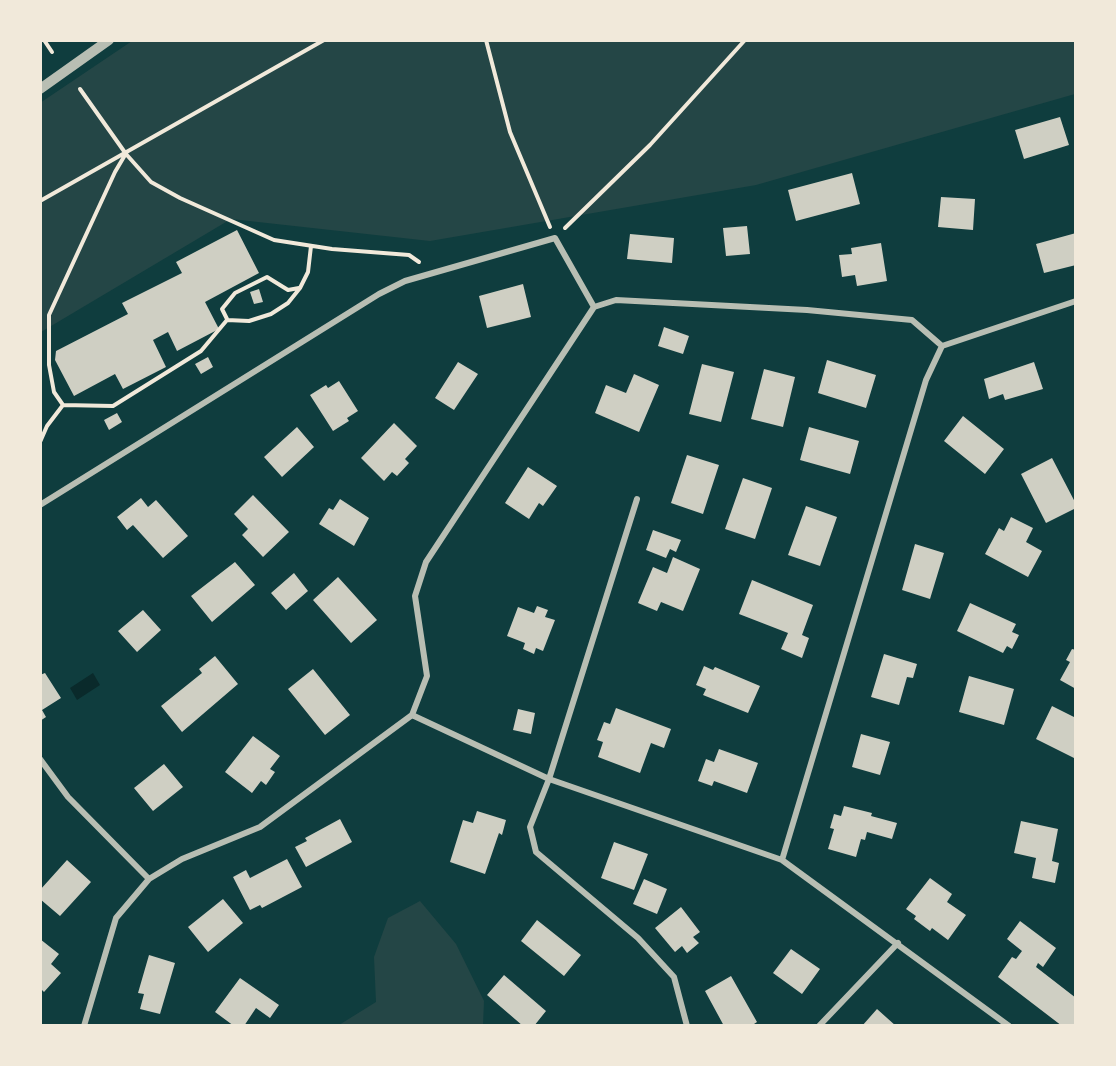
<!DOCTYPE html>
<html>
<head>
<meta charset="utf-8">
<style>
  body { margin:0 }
  #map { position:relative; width:1116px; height:1066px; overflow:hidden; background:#0f3d3e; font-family:"Noto Sans",sans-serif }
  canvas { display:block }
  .frame { position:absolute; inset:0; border:42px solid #f1e9da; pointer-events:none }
</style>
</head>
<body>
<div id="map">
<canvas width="1116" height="1066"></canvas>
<div class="frame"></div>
</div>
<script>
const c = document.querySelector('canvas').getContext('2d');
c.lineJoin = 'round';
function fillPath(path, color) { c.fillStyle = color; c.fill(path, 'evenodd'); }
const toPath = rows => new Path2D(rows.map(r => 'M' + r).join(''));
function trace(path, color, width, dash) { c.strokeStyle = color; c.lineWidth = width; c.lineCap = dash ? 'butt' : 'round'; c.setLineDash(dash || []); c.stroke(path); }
fillPath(toPath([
  [132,41,1075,41,1075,94,756,185,430,241,231,219,41,332,40,103],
  [420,901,456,944,484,1001,483,1025,339,1025,376,1002,374,957,388,918]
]), '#244646');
fillPath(toPath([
  [93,673,100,685,77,700,70,688]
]), '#0a2a2b');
fillPath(toPath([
  [1060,117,1069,145,1024,159,1015,130],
  [852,173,860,204,796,221,788,190],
  [941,197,975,199,973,230,938,227],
  [747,226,750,254,726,256,723,228],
  [237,230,259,273,205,302,219,329,177,351,168,332,153,340,166,367,123,389,115,374,74,396,55,360,56,351,128,314,122,303,182,273,176,262],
  [1076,233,1076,265,1044,273,1036,244],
  [630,234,674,238,672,263,627,259],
  [881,243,887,281,857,286,855,275,842,277,839,255,852,254,851,248],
  [523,284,531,317,487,328,479,296],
  [259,289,263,302,254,304,250,292],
  [664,327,689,336,683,354,658,346],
  [208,357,213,367,201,374,195,364],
  [827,360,876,375,866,408,818,393],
  [458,362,478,374,454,410,435,398],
  [1034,362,1043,389,1005,400,1003,394,989,399,984,379],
  [702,364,734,372,721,422,689,414],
  [764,369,795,377,783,427,751,419],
  [634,374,659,385,639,432,595,413,606,385,626,393],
  [339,381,358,411,347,418,349,421,333,431,310,395,326,385,328,388],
  [117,413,122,422,109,430,104,420],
  [963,416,1004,449,985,474,944,441],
  [394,423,417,446,405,459,409,463,397,476,392,472,384,481,361,458],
  [297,427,314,447,282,477,264,457],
  [809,427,859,441,850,474,800,460],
  [687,455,719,465,703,514,671,503],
  [1052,458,1076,504,1076,508,1046,523,1021,474],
  [528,467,557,486,543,506,539,503,529,519,505,503],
  [743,478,772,488,755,539,725,529],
  [253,495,289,532,263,557,242,535,248,529,234,514],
  [141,498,148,507,156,500,188,536,163,558,133,525,127,530,117,517],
  [340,499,369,518,354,546,319,524,329,508,333,510],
  [806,506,837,517,820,566,788,555],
  [1011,517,1033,528,1026,542,1042,551,1028,577,985,554,999,528,1004,531],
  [653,530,681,540,676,552,670,549,666,558,646,550],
  [915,544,944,553,930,599,902,590],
  [673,557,700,569,683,611,661,602,657,611,638,603,653,567,667,573],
  [235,562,255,585,212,622,191,596],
  [294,573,308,591,286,610,271,593],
  [338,577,377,620,351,643,313,600],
  [752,580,813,605,802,635,809,638,802,658,781,649,788,633,739,614],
  [970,603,1016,624,1012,632,1019,635,1012,649,1007,646,1003,653,957,631],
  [537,606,548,610,545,617,555,620,543,651,536,648,534,654,523,649,525,643,507,636,518,607,534,613],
  [143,610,161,630,137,652,118,631],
  [1072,649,1076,650,1076,689,1060,680,1070,662,1066,660],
  [884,654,917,664,913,678,907,677,899,705,871,697],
  [215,656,238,684,182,732,161,706,202,673,199,669],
  [704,666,713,670,715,667,760,686,748,713,703,695,706,689,696,685],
  [313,669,350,715,325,735,288,689],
  [45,673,61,698,42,710,46,717,40,721,40,675],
  [969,676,1014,689,1004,725,959,712],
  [1052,706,1076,718,1076,759,1036,739],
  [616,708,671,729,664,748,651,743,640,773,598,757,603,742,597,740,604,722,610,724],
  [518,709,535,713,531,734,513,730],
  [861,734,890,742,880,775,852,767],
  [253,736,280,756,270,769,275,772,266,785,261,781,252,793,225,772],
  [719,749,758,763,747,793,714,781,712,786,698,781,706,759,714,762],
  [164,764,183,787,153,811,134,788],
  [844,806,872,813,871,816,897,823,892,839,867,832,865,840,861,839,856,857,828,849,834,829,830,828,834,814,841,816],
  [477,811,506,820,502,835,499,833,485,874,450,862,463,820,473,823],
  [340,819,352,842,306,867,295,847,307,841,305,838],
  [1021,821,1058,829,1052,861,1059,863,1055,883,1032,878,1036,858,1014,853],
  [614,842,648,854,634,890,601,878],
  [287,859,302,887,262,908,260,905,250,910,233,877,246,870,250,878],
  [67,860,91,882,60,916,40,899,40,890],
  [930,878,952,894,947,902,966,915,948,940,932,928,930,931,914,919,916,916,906,909],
  [644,879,667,889,657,914,633,904],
  [223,899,243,923,208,952,188,927],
  [681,907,700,932,693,937,699,943,687,953,682,946,675,952,655,928],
  [537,920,581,955,564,976,521,941],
  [1020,921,1056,948,1043,967,1038,963,1036,967,1076,998,1074,1026,1062,1026,998,977,1012,957,1016,959,1022,951,1007,939],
  [40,939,59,954,51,964,61,973,44,992,40,988],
  [791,949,820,969,802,994,773,973],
  [149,955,175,963,160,1014,140,1009,144,994,138,993],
  [504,975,546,1011,534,1026,523,1026,487,995],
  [731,976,757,1022,751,1026,724,1026,705,991],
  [240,978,279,1005,270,1018,256,1008,244,1026,234,1026,215,1012],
  [877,1009,896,1026,862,1026]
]), '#cfcfc3');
trace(toPath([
  [44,40,52,52],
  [486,40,510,132,550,227],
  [80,89,126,154,151,182,180,198,274,240,332,249,409,255,419,262],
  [40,201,324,40],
  [565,228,650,145,745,40],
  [227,319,222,309,235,293,267,277,288,290,299,288],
  [63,405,113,406,201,351,227,320,249,321,271,314,288,303,300,288,308,272,311,246],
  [40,442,47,426,63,405,54,392,49,365,49,315,115,172,125,155]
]), '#f1e9da', 4);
trace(toPath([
  [637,499,549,779,530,827,536,852,638,938,674,977,687,1026],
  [40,505,379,294,405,281,555,238,594,307],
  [412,715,549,779,782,860,1009,1026],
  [40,759,68,797,149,879],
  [782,860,926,380,942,346],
  [84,1026,116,918,149,879,182,859,260,827,412,715,427,676,415,596,426,562,594,307,616,300,807,310,912,320,942,346,1076,301],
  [819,1026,898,943]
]), '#b8beb3', 6);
trace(toPath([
  [40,89,109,40]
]), '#b8beb3', 10);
</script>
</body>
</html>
